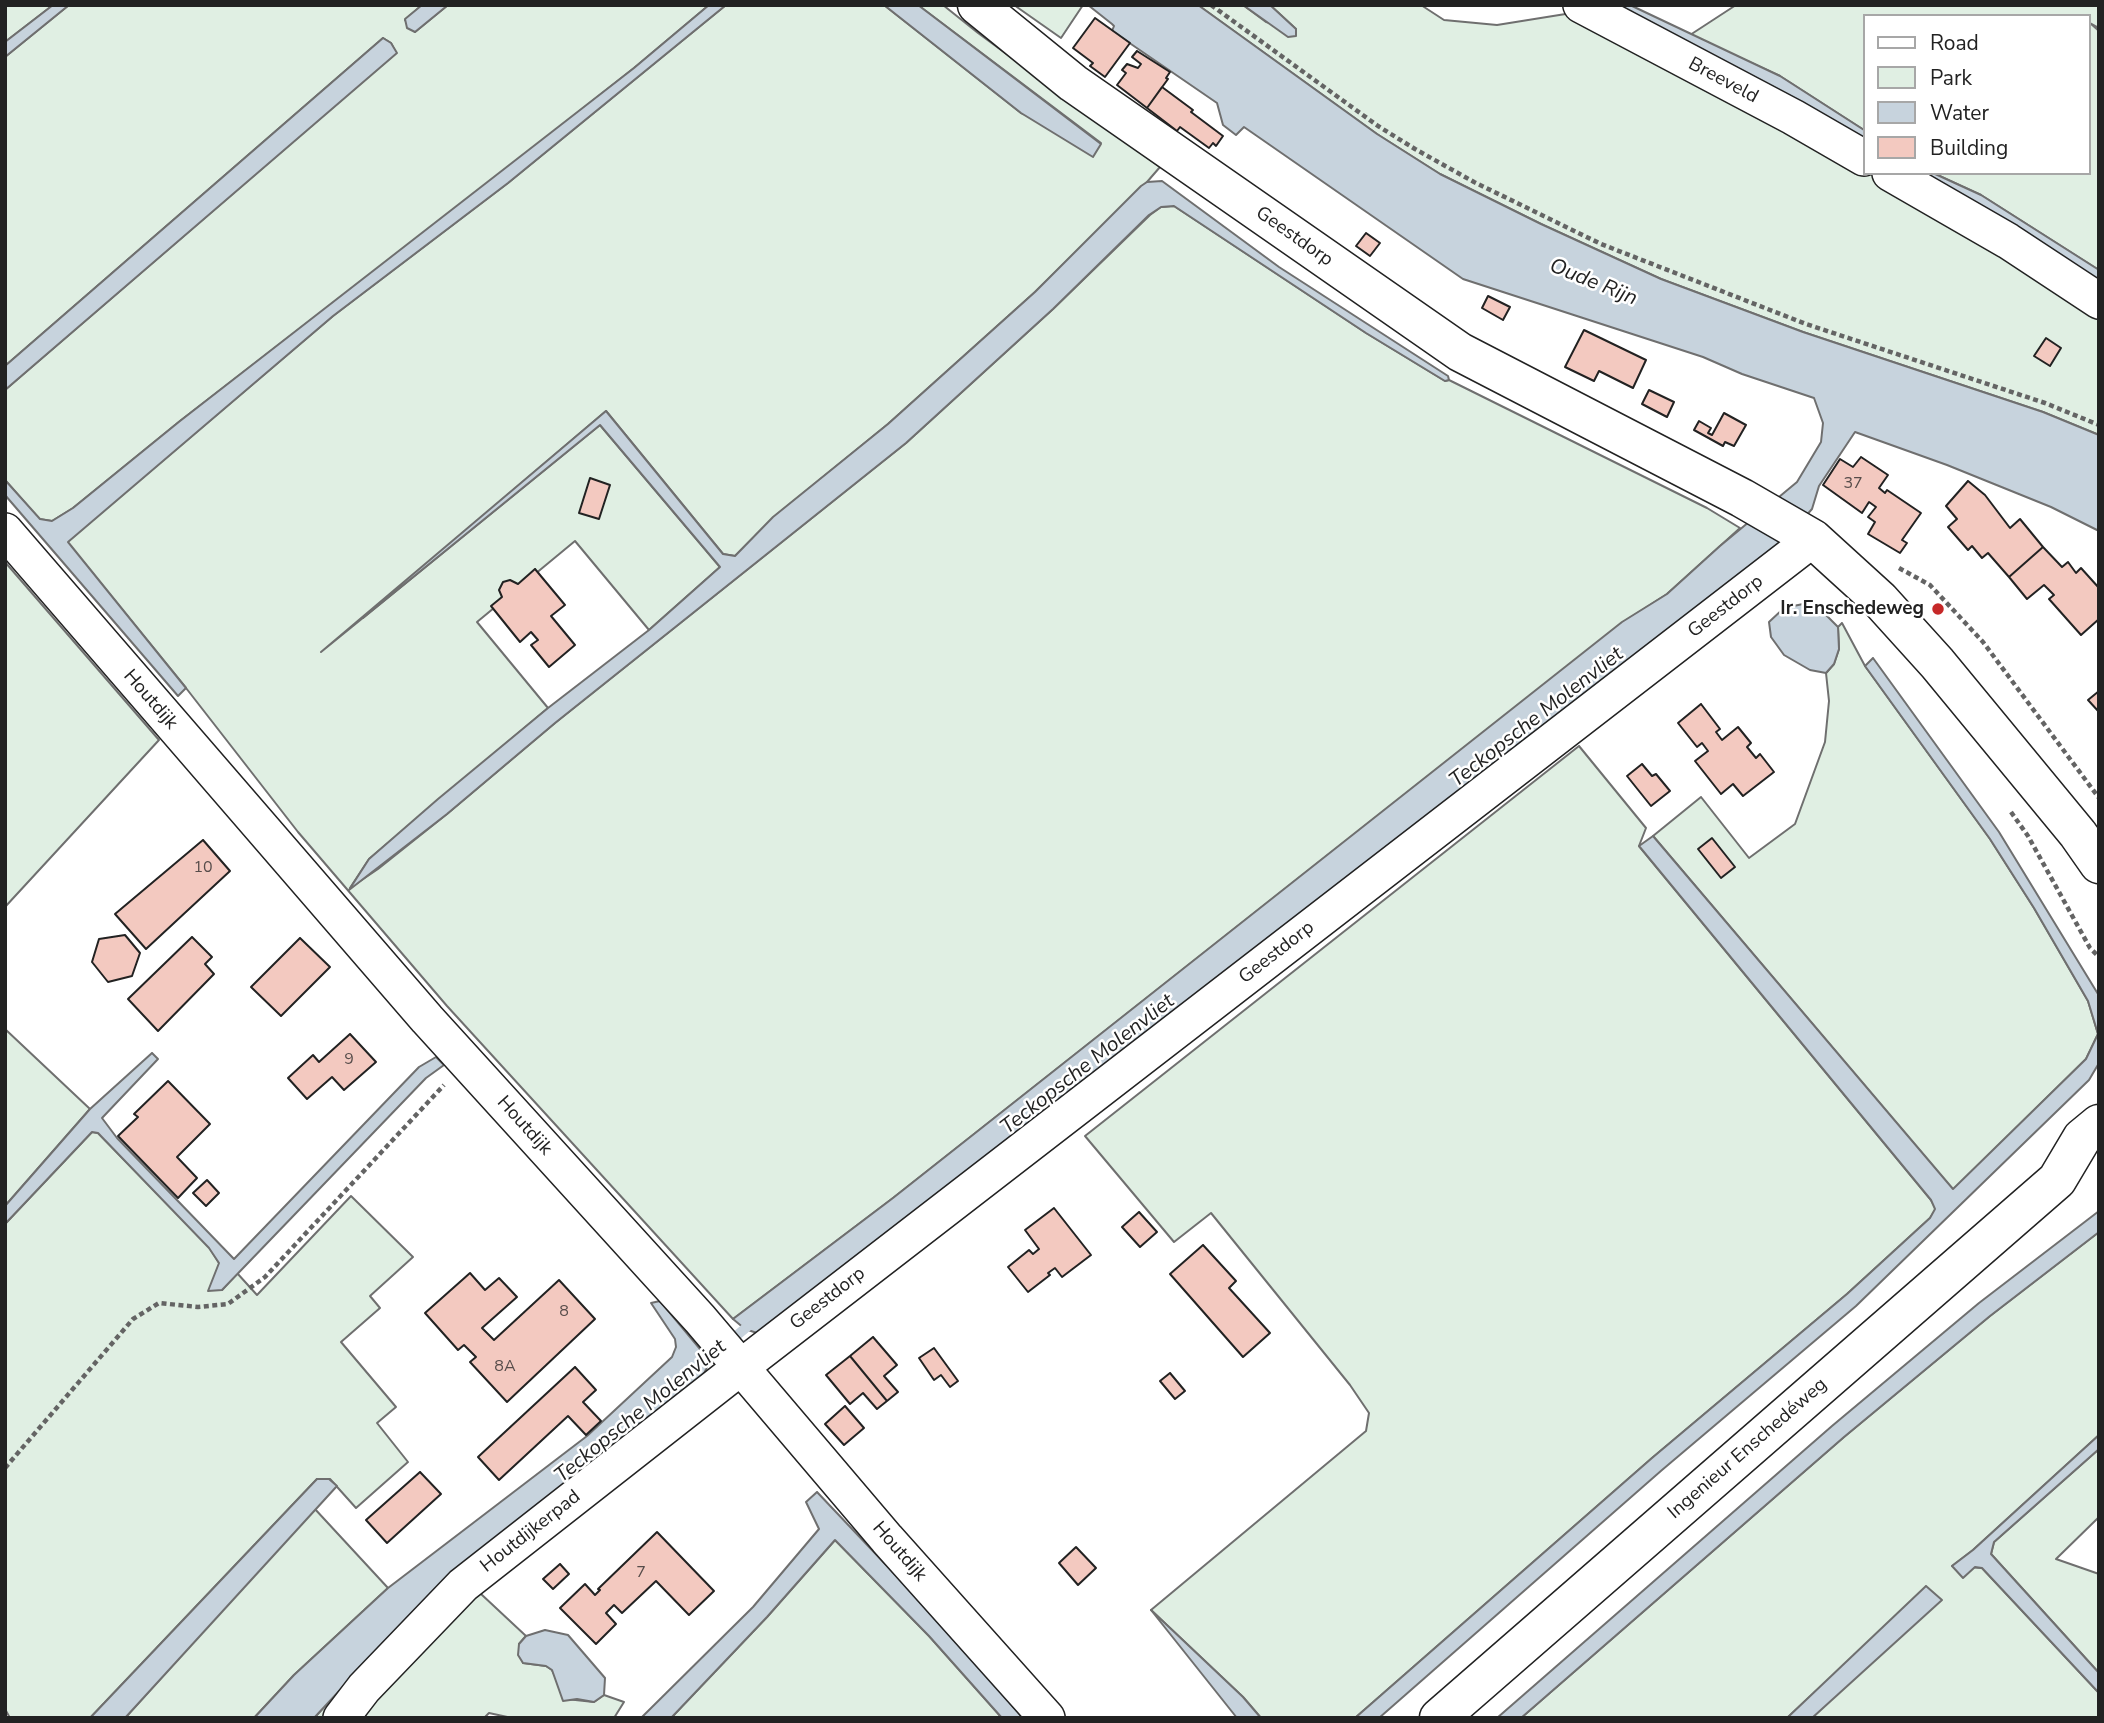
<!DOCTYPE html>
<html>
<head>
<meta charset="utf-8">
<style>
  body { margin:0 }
  #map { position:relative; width:2104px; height:1723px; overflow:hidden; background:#fff; font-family:"Nunito Sans",sans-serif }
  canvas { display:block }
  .frame { position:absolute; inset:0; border:7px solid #222; pointer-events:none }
  .legend { position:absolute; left:1863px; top:14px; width:228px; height:161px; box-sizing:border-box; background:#fff; border:2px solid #a7a7a7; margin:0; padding:9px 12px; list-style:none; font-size:21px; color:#222 }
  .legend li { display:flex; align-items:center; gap:14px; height:35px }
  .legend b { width:35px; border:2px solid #a7a7a7 }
</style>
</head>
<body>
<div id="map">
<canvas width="2104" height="1723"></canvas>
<div class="frame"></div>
<ul class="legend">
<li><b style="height:9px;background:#fff"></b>Road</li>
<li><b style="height:19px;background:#e0efe3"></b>Park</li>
<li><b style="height:19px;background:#c7d3dd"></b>Water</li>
<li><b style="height:19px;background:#f3c9c0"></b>Building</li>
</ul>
</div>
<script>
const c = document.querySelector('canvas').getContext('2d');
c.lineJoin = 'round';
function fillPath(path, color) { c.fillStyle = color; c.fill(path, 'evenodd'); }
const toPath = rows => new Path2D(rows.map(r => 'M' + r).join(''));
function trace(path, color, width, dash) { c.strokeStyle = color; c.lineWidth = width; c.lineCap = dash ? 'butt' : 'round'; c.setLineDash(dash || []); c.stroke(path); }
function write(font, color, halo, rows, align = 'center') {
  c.font = font + ' "Nunito Sans",sans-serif'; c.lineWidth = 5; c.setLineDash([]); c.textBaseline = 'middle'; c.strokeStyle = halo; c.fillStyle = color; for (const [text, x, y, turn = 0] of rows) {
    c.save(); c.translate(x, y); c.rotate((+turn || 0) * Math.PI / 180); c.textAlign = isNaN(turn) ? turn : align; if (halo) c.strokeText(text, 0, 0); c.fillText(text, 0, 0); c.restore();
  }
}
const green = toPath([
  [5,5,53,5,5,42,5,5],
  [69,5,422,5,405,20,415,32,448,5,709,5,634,68,500,174,180,421,73,508,52,521,39,519,5,480,5,390,396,53,391,43,383,38,5,366,5,57,69,5],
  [726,5,884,5,1021,113,1101,143,918,5,943,5,978,33,1160,167,1147,182,1035,292,888,424,774,517,735,556,723,554,606,411,363,618,600,425,720,567,649,630,575,541,477,622,548,708,369,859,350,888,378,869,447,814,555,723,906,443,1053,309,1150,215,1161,207,1174,206,1366,333,1445,381,1449,380,1707,508,1740,528,1667,594,1622,623,893,1198,733,1319,447,1006,298,832,186,688,67,542,333,316,508,183,726,5],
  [1014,5,1083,5,1061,38,1014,5],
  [1198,5,1243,5,1266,22,1296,29,1270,5,1421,5,1444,20,1497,25,1578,12,1986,236,2099,309,2099,435,2043,412,1803,332,1661,279,1541,224,1440,174,1377,134,1198,5],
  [1736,5,2099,5,2099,28,2090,23,2099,31,2099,270,1981,195,1933,173,2088,173,2088,16,1864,16,1864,130,1780,76,1690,35,1736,5],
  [5,562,159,740,5,907,5,562],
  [1842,623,1865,666,1990,839,2034,908,2088,1001,2098,1034,2086,1059,1953,1190,1653,836,1701,797,1749,858,1795,824,1825,742,1829,701,1826,673,1834,664,1839,649,1838,627,1842,623],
  [1579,746,1646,828,1639,846,1931,1200,1936,1209,1930,1218,1847,1294,1652,1458,1355,1718,1261,1718,1243,1697,1151,1610,1366,1431,1369,1413,1350,1385,1211,1213,1174,1242,1085,1136,1579,746],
  [5,1029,90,1109,5,1206,5,1029],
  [92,1132,98,1133,209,1247,219,1263,222,1290,237,1273,257,1295,351,1196,413,1257,370,1296,380,1308,341,1342,396,1407,377,1423,408,1462,356,1508,330,1479,317,1479,90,1718,10,1718,5,1709,5,1224,92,1132],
  [2099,1232,2099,1435,1973,1550,1952,1566,1982,1568,2099,1693,2099,1718,1812,1718,1828,1702,1817,1690,1787,1718,1521,1718,1844,1437,1990,1316,2099,1232],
  [2099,1449,2099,1517,2056,1559,2099,1574,2099,1673,1991,1554,1994,1542,2099,1449],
  [314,1508,388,1588,294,1675,254,1718,125,1718,314,1508],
  [835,1540,929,1636,1002,1718,671,1718,767,1617,835,1540],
  [456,1575,481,1594,526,1636,519,1644,523,1663,546,1666,552,1670,566,1699,594,1702,604,1695,624,1702,614,1718,512,1718,489,1713,484,1718,314,1718,393,1633,456,1575]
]);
fillPath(green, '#e0efe3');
trace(green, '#6f6f6f', 2);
const water = toPath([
  [53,5,69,5,5,57,5,42,53,5],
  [422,5,448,5,415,32,407,28,405,19,422,5],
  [709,5,726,5,508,183,333,316,68,542,186,688,178,696,5,495,5,480,40,519,52,521,73,508,180,421,634,68,709,5],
  [884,5,918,5,1101,144,1093,157,1021,113,884,5],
  [1088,5,1198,5,1377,134,1440,174,1541,224,1661,279,1803,332,2043,412,2099,435,2099,531,2051,507,1947,465,1855,432,1819,486,1812,509,1769,558,760,1334,745,1329,733,1319,893,1198,1622,622,1667,594,1720,546,1797,482,1821,442,1823,423,1814,398,1742,374,1703,357,1463,279,1244,127,1236,135,1223,125,1217,103,1112,31,1114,26,1112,24,1088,5],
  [1243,5,1270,5,1296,29,1296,36,1288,37,1243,5],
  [1611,5,1630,5,1780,76,1864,130,1864,140,1611,5],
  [383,38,391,43,397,53,5,390,5,366,383,38],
  [1921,173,1933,173,1981,195,2099,270,2099,280,1921,173],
  [1162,181,1279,267,1448,376,1449,380,1445,381,1366,333,1174,206,1161,207,1149,215,1053,309,906,443,555,723,447,814,349,890,369,859,438,799,548,708,649,630,720,567,600,425,321,652,606,411,723,554,735,556,773,517,888,424,1035,292,1141,186,1147,182,1162,181],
  [1803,604,1821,610,1838,627,1839,649,1834,664,1826,673,1810,670,1784,655,1771,637,1769,622,1784,608,1803,604],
  [1873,658,1999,832,2098,994,2099,1063,2089,1080,1856,1306,1662,1470,1379,1718,1355,1718,1652,1458,1847,1294,1930,1218,1935,1209,1931,1200,1639,846,1653,836,1953,1189,2086,1059,2098,1034,2088,1001,2034,908,1990,839,1865,666,1873,658],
  [152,1053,158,1059,102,1118,117,1138,234,1259,419,1067,436,1057,444,1065,426,1078,222,1290,208,1291,219,1263,209,1248,98,1133,92,1132,5,1224,5,1206,90,1109,152,1053],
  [2099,1211,2099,1232,1990,1316,1844,1437,1521,1718,1497,1718,1832,1426,1979,1303,2099,1211],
  [660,1301,705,1355,707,1367,703,1376,393,1633,314,1718,254,1718,294,1675,388,1588,587,1436,672,1357,676,1347,675,1339,651,1303,660,1301],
  [2099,1435,2099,1449,1994,1542,1991,1554,2099,1673,2099,1693,1982,1568,1975,1567,1963,1578,1952,1566,1973,1550,2099,1435],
  [317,1479,329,1479,337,1486,125,1718,90,1718,317,1479],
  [817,1492,943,1625,1023,1718,1002,1718,929,1636,835,1540,767,1617,671,1718,641,1718,753,1607,819,1529,806,1502,817,1492],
  [1926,1586,1942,1600,1812,1718,1787,1718,1926,1586],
  [1151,1610,1243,1697,1261,1718,1237,1718,1151,1610],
  [545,1630,568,1635,605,1678,604,1695,594,1702,577,1699,563,1701,552,1670,546,1666,523,1663,518,1655,519,1644,526,1636,545,1630]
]);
fillPath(water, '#c7d3dd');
trace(water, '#6f6f6f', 2);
trace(toPath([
  [698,1368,754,1321]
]), '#c7d3dd', 10);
const building = toPath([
  [1095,18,1130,43,1105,77,1090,66,1093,63,1073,48,1095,18],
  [1137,51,1170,72,1166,78,1168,79,1147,108,1117,85,1126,73,1122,70,1127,64,1138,68,1141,64,1132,57,1137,51],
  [1162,87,1193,110,1191,112,1223,136,1216,146,1213,143,1209,148,1180,127,1177,131,1147,108,1162,87],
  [1366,233,1380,243,1370,256,1356,246,1366,233],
  [1488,296,1510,307,1503,320,1482,308,1488,296],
  [1584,330,1646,360,1633,388,1599,371,1594,381,1565,367,1584,330],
  [2046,338,2061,348,2050,366,2034,356,2046,338],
  [1649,390,1674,402,1667,417,1642,404,1649,390],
  [1724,413,1746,425,1734,446,1725,442,1723,446,1694,430,1699,421,1711,428,1708,433,1712,435,1724,413],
  [1861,457,1888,475,1879,488,1885,493,1887,490,1921,513,1902,540,1907,543,1900,553,1868,534,1875,522,1868,517,1876,507,1869,502,1862,513,1823,485,1840,459,1853,467,1861,457],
  [590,478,610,485,599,519,579,513,590,478],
  [1968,481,1985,495,2010,528,2020,519,2043,547,2009,577,1988,553,1982,558,1972,546,1968,550,1948,527,1957,519,1946,506,1968,481],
  [2043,547,2062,567,2068,562,2076,573,2081,568,2099,588,2099,619,2081,635,2049,599,2054,595,2044,585,2027,599,2009,577,2043,547],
  [535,569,565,605,551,616,575,645,549,667,531,645,538,640,531,632,520,642,491,606,502,597,499,590,503,582,510,580,518,584,535,569],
  [2099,691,2099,712,2088,700,2099,691],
  [1701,704,1720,729,1716,732,1722,740,1738,727,1751,743,1747,747,1756,758,1760,754,1774,772,1743,796,1733,784,1721,794,1695,761,1708,751,1702,743,1697,747,1678,723,1701,704],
  [1642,764,1652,776,1656,774,1670,791,1651,806,1627,776,1642,764],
  [1712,838,1735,867,1721,878,1698,849,1712,838],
  [203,840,230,871,146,949,115,914,203,840],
  [125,935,140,953,132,976,108,982,92,962,99,939,125,935],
  [192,937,212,957,205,964,214,974,158,1031,128,999,192,937],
  [300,938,330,967,281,1016,251,987,300,938],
  [350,1034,376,1062,344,1090,332,1077,307,1099,288,1078,313,1055,319,1062,350,1034],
  [168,1081,210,1124,177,1157,197,1178,178,1198,118,1136,138,1117,134,1114,168,1081],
  [207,1180,219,1193,206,1206,193,1193,207,1180],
  [1054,1208,1091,1255,1062,1277,1055,1268,1048,1273,1050,1275,1028,1292,1008,1267,1029,1250,1033,1254,1039,1249,1025,1230,1054,1208],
  [1139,1212,1157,1232,1140,1247,1122,1227,1139,1212],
  [1203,1245,1236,1281,1229,1288,1270,1333,1243,1357,1170,1274,1203,1245],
  [470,1273,485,1290,499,1278,517,1297,482,1328,494,1340,559,1280,595,1319,507,1402,470,1362,476,1357,464,1345,458,1350,425,1313,470,1273],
  [873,1337,897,1365,884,1376,898,1392,887,1401,850,1356,873,1337],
  [934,1348,958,1381,950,1387,941,1375,934,1380,919,1358,934,1348],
  [850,1356,887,1401,877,1409,863,1393,850,1404,826,1375,850,1356],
  [575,1367,596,1390,583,1402,601,1421,586,1435,568,1416,499,1480,478,1457,575,1367],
  [1170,1373,1185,1391,1175,1399,1160,1381,1170,1373],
  [845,1406,864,1428,844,1445,825,1424,845,1406],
  [420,1472,441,1494,387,1543,366,1520,420,1472],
  [657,1532,714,1591,689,1615,656,1581,622,1613,614,1605,606,1613,616,1624,596,1644,560,1608,585,1584,595,1595,600,1590,598,1589,657,1532],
  [1076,1547,1096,1568,1078,1585,1059,1563,1076,1547],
  [560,1564,569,1574,553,1589,543,1579,560,1564]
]);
fillPath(building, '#f3c9c0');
trace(building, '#222', 2);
const minor = toPath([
  [1581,5,1793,117,1864,158],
  [1890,173,2008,241,2099,301],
  [5,531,427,1019,700,1319,887,1539,1047,1718],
  [341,1718,364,1688,463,1585,741,1367,1813,539]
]);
const major = toPath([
  [977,5,1073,83,1460,352,1742,498,1813,539,1880,600,1937,663,2078,834,2099,864],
  [1439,1718,2057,1180,2082,1138,2099,1124]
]);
trace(minor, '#222', 38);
trace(major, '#222', 41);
trace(toPath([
  [1211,5,1378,126,1415,149,1474,182,1601,244,1806,324,2045,403,2099,425],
  [1899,568,1930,585,1983,642,2099,798],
  [2011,812,2028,836,2090,948,2099,957],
  [5,1468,133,1319,159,1303,198,1307,228,1304,265,1277,444,1085]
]), '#646464', 4.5, [5, 3.5]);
trace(minor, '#fff', 35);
trace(major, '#fff', 38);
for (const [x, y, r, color] of [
  [1938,609,7,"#c62828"]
]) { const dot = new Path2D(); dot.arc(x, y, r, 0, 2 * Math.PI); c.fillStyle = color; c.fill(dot); trace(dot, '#fff', 2.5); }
write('16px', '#564c4a', null, [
  ["37",1853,484],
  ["10",203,868],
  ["9",349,1060],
  ["8",564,1312],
  ["8A",505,1367],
  ["7",641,1573]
]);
write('19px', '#222', '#fff', [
  ["Breeveld",1723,81,28],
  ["Geestdorp",1294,237,35],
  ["Geestdorp",1726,607,-38],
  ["Houtdijk",150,700,49],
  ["Geestdorp",1277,953,-38],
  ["Houtdijk",524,1126,48],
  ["Geestdorp",828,1299,-38],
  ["Ingenieur Enschedéweg",1748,1449,-41],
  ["Houtdijkerpad",531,1532,-38],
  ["Houtdijk",899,1552,49]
]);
write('bold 19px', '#222', '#fff', [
  ["Ir. Enschedeweg",1924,609]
], 'right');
write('italic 21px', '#222', '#fff', [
  ["Oude Rijn",1593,283,22],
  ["Teckopsche Molenvliet",1537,718,-38],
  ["Teckopsche Molenvliet",1088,1065,-38],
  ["Teckopsche Molenvliet",641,1412,-39]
]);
</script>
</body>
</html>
